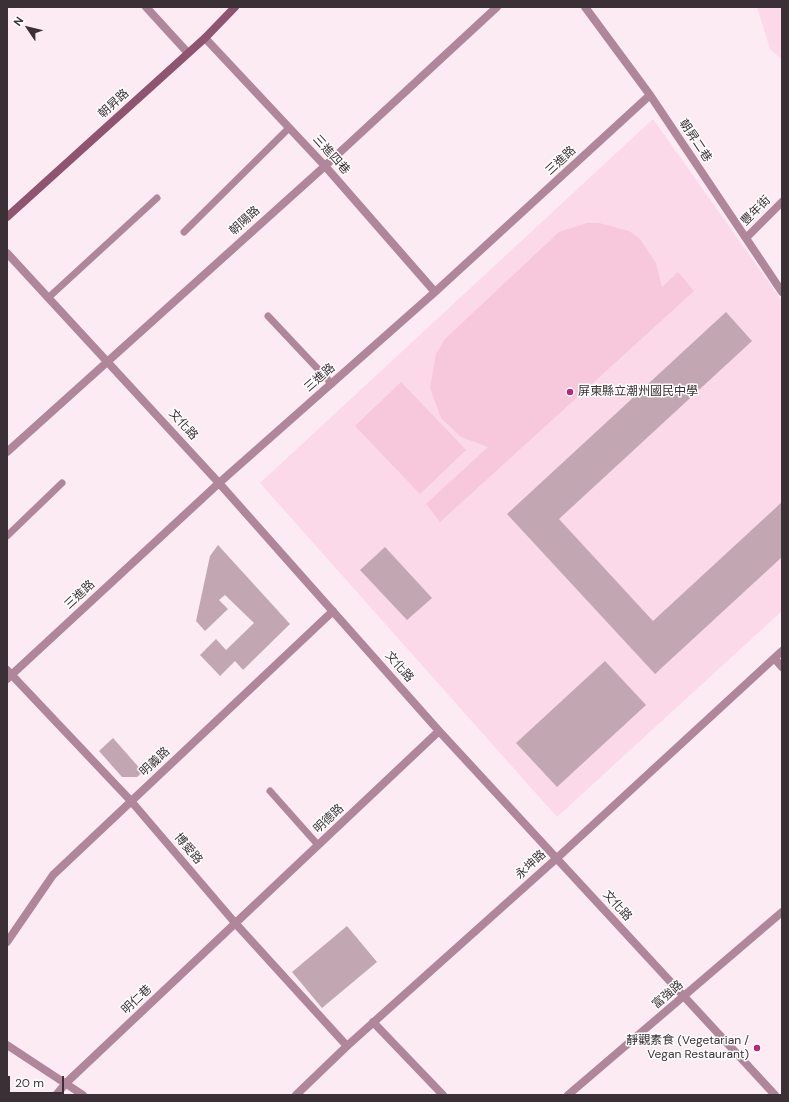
<!DOCTYPE html>
<html>
<head>
<meta charset="utf-8">
<style>
  body { margin:0 }
  #map { position:relative; width:789px; height:1102px; overflow:hidden; background:#fcebf2; font-family:"DM Sans",sans-serif }
  canvas { display:block }
  .frame { position:absolute; inset:0; border:8px solid #3b3035; pointer-events:none }
  .north { position:absolute; left:8px; top:8px; width:40px; height:40px; -webkit-text-stroke:3px #fefefe; paint-order:stroke; rotate:305deg; font-size:11px; font-weight:700; line-height:16px; text-align:center; color:#3b3035 }
  .north::after { content:''; display:block; margin:auto; width:14px; height:18px; background:#3b3035; clip-path:polygon(50% 0,100% 100%,50% 72%,0 100%) }
  .scale { position:absolute; left:8px; top:1076px; width:56px; height:18px; box-sizing:border-box; border:2px solid #3b3035; border-top:0; padding-left:5px; font-size:12px; line-height:14px; white-space:nowrap; color:#3b3035; -webkit-text-stroke:3px #fefefe; paint-order:stroke }
</style>
</head>
<body>
<div id="map">
<canvas width="789" height="1102"></canvas>
<div class="frame"></div>
<div class="north">N</div>
<div class="scale">20 m</div>
</div>
<script>
const c = document.querySelector('canvas').getContext('2d');
c.lineJoin = 'round';
function fillPath(path, color) { c.fillStyle = color; c.fill(path, 'evenodd'); }
const toPath = rows => new Path2D(rows.map(r => 'M' + r).join(''));
function trace(path, color, width, dash) { c.strokeStyle = color; c.lineWidth = width; c.lineCap = dash ? 'butt' : 'round'; c.setLineDash(dash || []); c.stroke(path); }
function write(font, color, halo, rows, align = 'center') {
  c.font = font + ' "DM Sans","Noto Sans TC",sans-serif'; c.lineWidth = 3; c.setLineDash([]); c.textBaseline = 'middle'; c.strokeStyle = halo; c.fillStyle = color; for (const [text, x, y, turn = 0] of rows) {
    c.save(); c.translate(x, y); c.rotate((+turn || 0) * Math.PI / 180); c.textAlign = isNaN(turn) ? turn : align; if (halo) c.strokeText(text, 0, 0); c.fillText(text, 0, 0); c.restore();
  }
}
fillPath(toPath([
  [757,7,782,7,782,60,770,49],
  [653,119,782,301,782,611,557,817,260,483]
]), '#fcd9e8');
fillPath(toPath([
  [587,223,599,223,629,231,640,239,656,263,662,287,678,272,694,291,440,522,426,504,488,447,461,437,441,418,430,388,436,354,445,339,559,232],
  [401,382,466,450,420,494,355,426]
]), '#f7c7dc');
fillPath(toPath([
  [726,312,752,341,559,519,653,621,782,502,782,557,655,674,507,514],
  [218,545,290,624,243,670,235,661,220,676,200,655,216,639,226,650,254,623,225,595,219,600,228,609,205,631,196,621,210,556],
  [385,547,432,598,407,620,360,570],
  [605,661,646,705,557,787,516,743],
  [113,738,143,772,137,777,122,777,99,751],
  [347,926,377,962,322,1008,292,972]
]), '#c2a7b3');
trace(toPath([
  [184,232,289,128],
  [48,298,157,198],
  [268,316,332,384],
  [7,536,62,483],
  [270,791,318,845]
]), '#b0879a', 7);
trace(toPath([
  [146,7,188,53],
  [585,7,650,95,782,292],
  [205,38,325,166,435,292],
  [746,238,782,202],
  [7,253,219,483,439,731,775,1095],
  [7,452,325,166,497,7],
  [775,659,782,667],
  [7,670,131,801,236,924,347,1046],
  [7,679,219,483,435,292,650,95],
  [7,942,53,875,333,611],
  [373,1022,443,1095],
  [7,1045,83,1095],
  [56,1095,66,1083,439,731],
  [296,1095,347,1046,557,858,782,651],
  [568,1095,782,912]
]), '#b0879a', 8);
trace(toPath([
  [7,217,205,38,235,7]
]), '#8e5470', 8);
for (const [x, y, r, color] of [
  [570,392,4,"#af2d78"],
  [757,1048,4,"#af2d78"]
]) { const dot = new Path2D(); dot.arc(x, y, r, 0, 2 * Math.PI); c.fillStyle = color; c.fill(dot); trace(dot, '#fefefe', 1.5); }
write('12px', '#3b3035', '#fefefe', [
  ["朝昇路",114,104,-42],
  ["朝昇二巷",695,141,56],
  ["三進四巷",331,155,48],
  ["三進路",561,161,-43],
  ["豐年街",756,211,-45],
  ["朝陽路",245,221,-42],
  ["三進路",320,378,-41],
  ["文化路",183,425,48],
  ["三進路",80,595,-43],
  ["文化路",399,667,49],
  ["明義路",155,762,-43],
  ["明德路",329,819,-43],
  ["博愛路",188,849,50],
  ["永坤路",531,865,-42],
  ["文化路",617,906,48],
  ["富強路",668,995,-40],
  ["明仁巷",137,1000,-43]
]);
write('12px', '#3b3035', '#fefefe', [
  ["屏東縣立潮州國民中學",578,392],
  ["靜觀素食 (Vegetarian /",749,1041,"right"],
  ["Vegan Restaurant)",749,1055,"right"]
], 'left');
</script>
</body>
</html>
